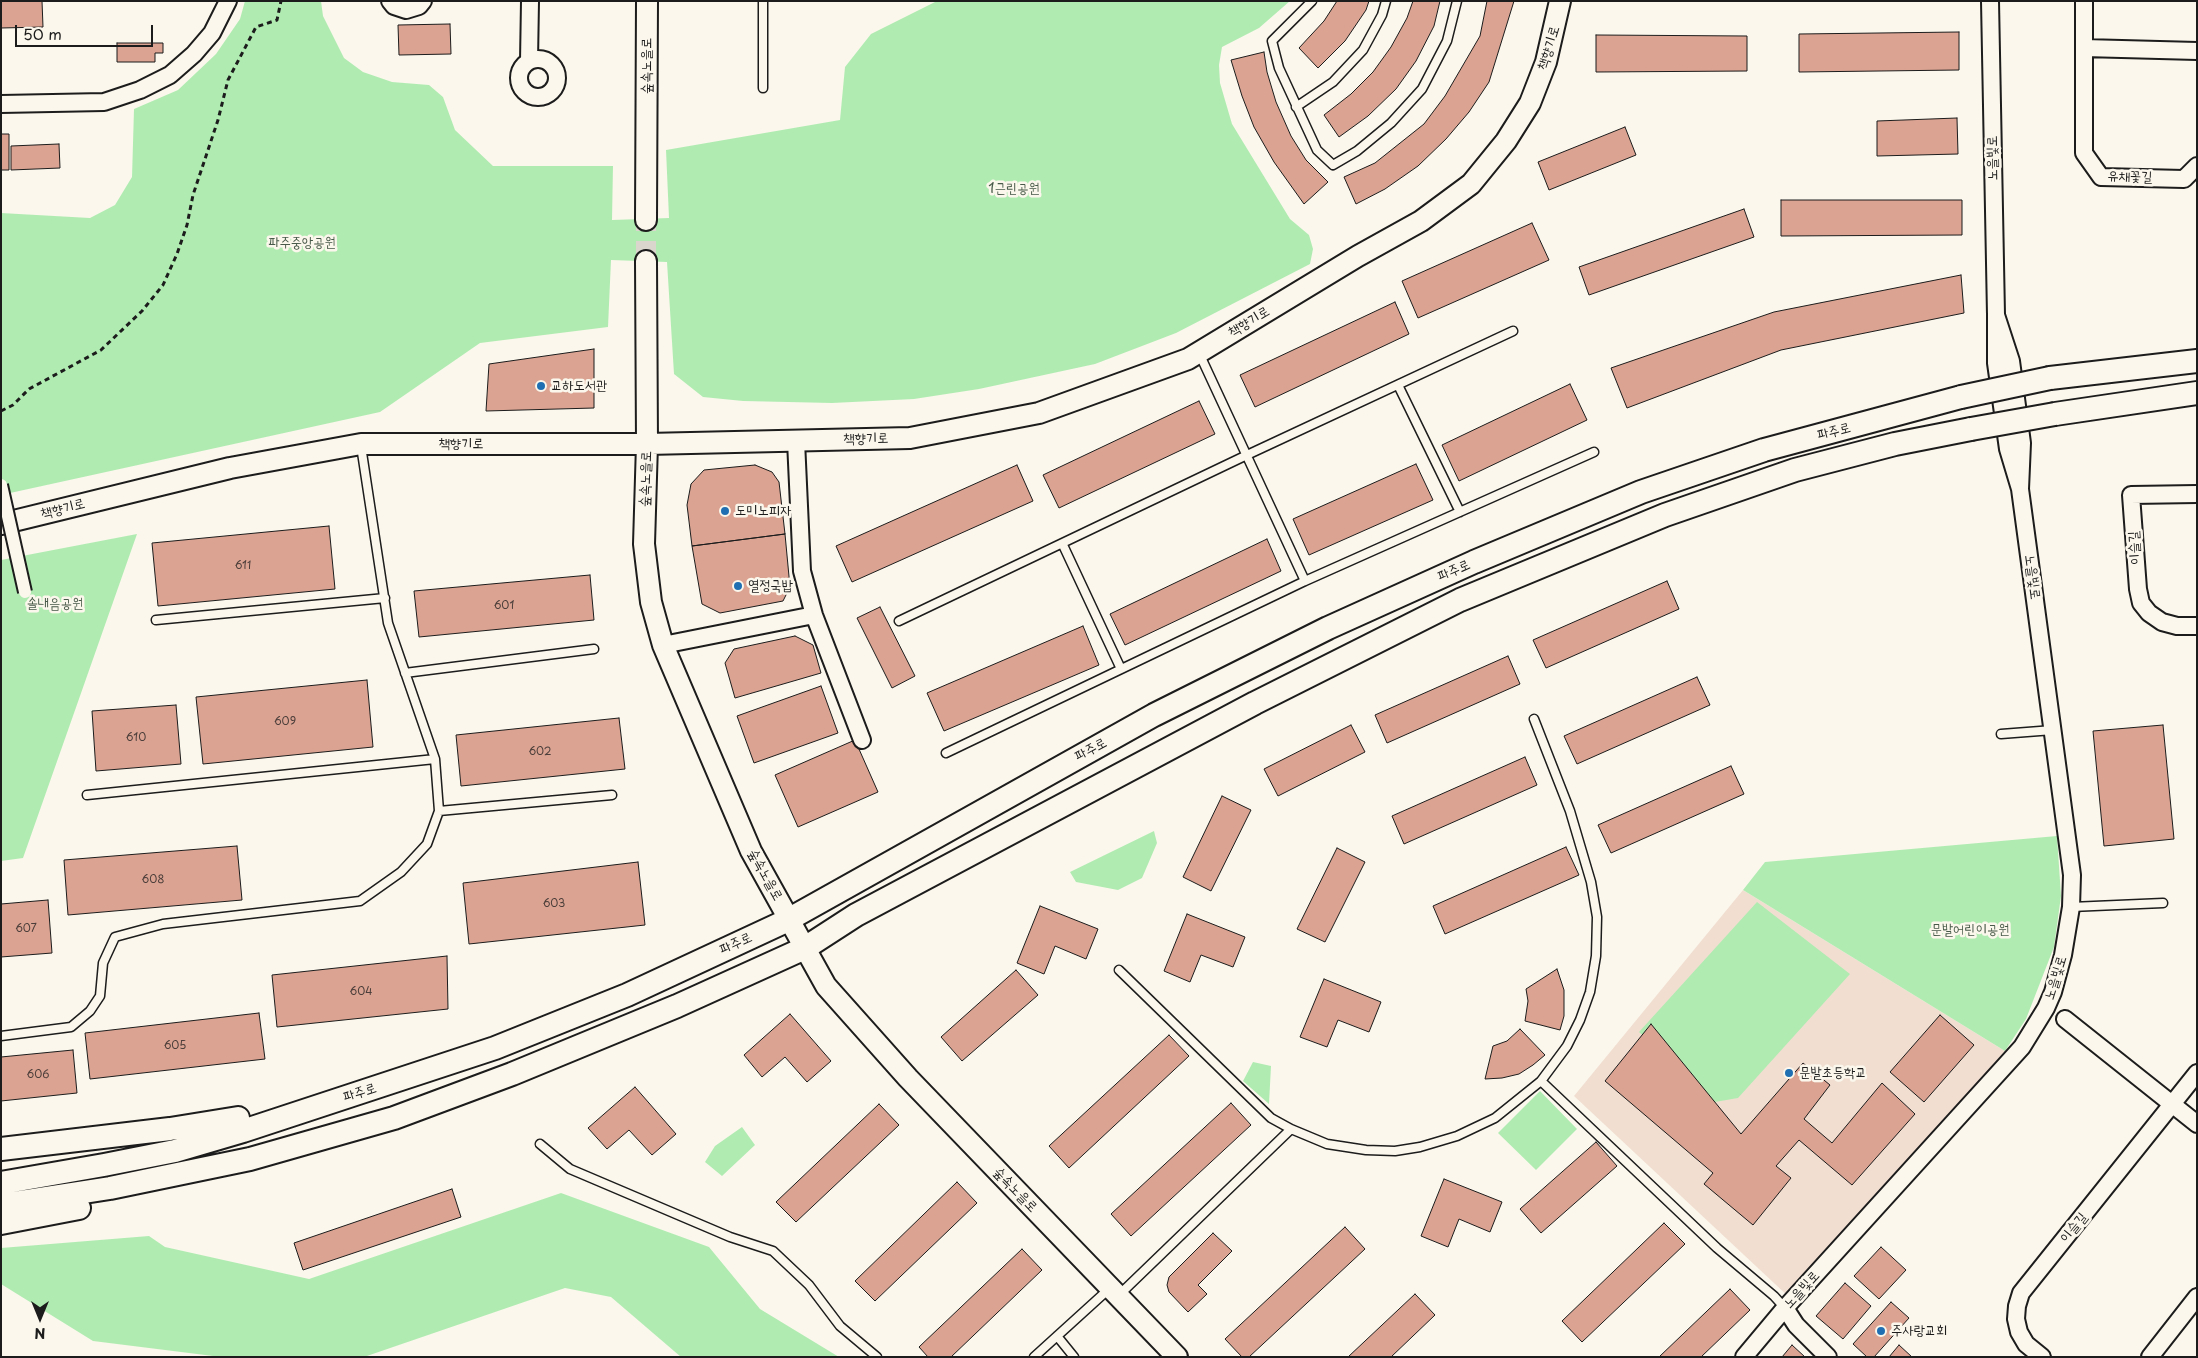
<!DOCTYPE html>
<html>
<head>
<meta charset="utf-8">
<style>
  body { margin:0 }
  #map { position:relative; width:2198px; height:1358px; overflow:hidden; background:#fbf7ec; font-family:"Playpen Sans",sans-serif }
  canvas { display:block }
  .frame { position:absolute; inset:0; border:2px solid #1c1c1c; pointer-events:none }
  .north { position:absolute; left:15px; top:1293px; width:50px; height:50px; -webkit-text-stroke:4px #fbf7ec; paint-order:stroke; rotate:180deg; font-size:14px; font-weight:700; line-height:20px; text-align:center; color:#1c1c1c }
  .north::after { content:''; display:block; margin:auto; width:18px; height:22px; background:#1c1c1c; clip-path:polygon(50% 0,100% 100%,50% 72%,0 100%) }
  .scale { position:absolute; left:15px; top:25px; width:138px; height:22px; box-sizing:border-box; border:2px solid #1c1c1c; border-top:0; padding-left:6px; font-size:15px; line-height:18px; white-space:nowrap; color:#1c1c1c; -webkit-text-stroke:4px #fbf7ec; paint-order:stroke }
</style>
</head>
<body>
<div id="map">
<canvas width="2198" height="1358"></canvas>
<div class="frame"></div>
<div class="north">N</div>
<div class="scale">50 m</div>
</div>
<script>
const c = document.querySelector('canvas').getContext('2d');
c.lineJoin = 'round';
function fillPath(path, color) { c.fillStyle = color; c.fill(path, 'evenodd'); }
const toPath = rows => new Path2D(rows.map(r => 'M' + r).join(''));
function trace(path, color, width, dash) { c.strokeStyle = color; c.lineWidth = width; c.lineCap = dash ? 'butt' : 'round'; c.setLineDash(dash || []); c.stroke(path); }
function write(font, color, halo, rows, align = 'center') {
  c.font = font + ' "Playpen Sans","Poor Story",sans-serif'; c.lineWidth = 5; c.setLineDash([]); c.textBaseline = 'middle'; c.strokeStyle = halo; c.fillStyle = color; for (const [text, x, y, turn = 0] of rows) {
    c.save(); c.translate(x, y); c.rotate((+turn || 0) * Math.PI / 180); c.textAlign = isNaN(turn) ? turn : align; if (halo) c.strokeText(text, 0, 0); c.fillText(text, 0, 0); c.restore();
  }
}
fillPath(toPath([
  [1743,890,2005,1051,1790,1298,1574,1096]
]), '#f1ded1');
fillPath(toPath([
  [245,1,321,1,323,16,344,58,363,72,392,82,429,85,443,97,455,130,493,166,613,166,612,220,669,218,666,150,840,120,845,67,871,34,937,1,1290,1,1259,28,1222,47,1219,65,1220,83,1232,124,1290,219,1309,235,1313,249,1310,264,1176,333,1095,364,979,389,914,399,832,403,743,401,703,397,674,374,667,262,611,260,608,327,480,343,380,412,1,495,1,213,90,218,115,205,132,177,134,109,178,90,216,54,240,19],
  [137,534,23,858,1,861,1,560],
  [1154,831,1157,843,1142,878,1118,890,1076,882,1070,872],
  [2057,836,2061,896,2054,947,2026,1019,2005,1051,1743,890,1765,862],
  [1757,902,1850,974,1738,1098,1715,1102,1639,1032],
  [1253,1062,1271,1066,1269,1104,1243,1081],
  [1540,1091,1577,1129,1536,1170,1498,1133],
  [742,1127,755,1145,722,1176,705,1162,715,1146],
  [561,1193,709,1247,760,1309,839,1357,681,1357,611,1297,565,1288,364,1357,221,1357,93,1341,1,1284,1,1248,149,1236,165,1247,309,1279]
]), '#b0ecb2');
const building = toPath([
  [1,1,42,1,43,27,1,28,1,1],
  [1337,1,1369,1,1366,10,1345,41,1318,68,1299,48,1324,21,1337,1],
  [1413,1,1440,1,1434,26,1416,61,1396,89,1368,116,1339,137,1324,115,1351,94,1373,72,1391,47,1407,18,1413,1],
  [1487,1,1514,1,1489,82,1469,112,1446,139,1418,166,1385,189,1356,204,1344,177,1375,163,1424,124,1445,96,1480,36,1487,1],
  [450,24,451,54,399,55,398,25,450,24],
  [1959,32,1959,70,1799,72,1799,34,1959,32],
  [1596,35,1747,36,1747,71,1596,72,1596,35],
  [117,43,163,43,163,53,155,53,155,62,117,62,117,43],
  [1264,52,1267,72,1276,102,1291,136,1306,160,1328,182,1304,204,1274,162,1254,127,1242,96,1231,60,1264,52],
  [1957,118,1958,154,1877,156,1877,121,1957,118],
  [1625,127,1636,155,1549,190,1538,162,1625,127],
  [1,134,9,134,9,170,1,170,1,134],
  [59,144,60,168,11,170,11,146,59,144],
  [1781,200,1962,200,1962,235,1781,236,1781,200],
  [1744,209,1754,237,1589,295,1579,267,1744,209],
  [1532,223,1549,260,1418,318,1402,281,1532,223],
  [1961,275,1964,313,1781,350,1627,408,1611,368,1774,312,1961,275],
  [1395,302,1409,334,1255,407,1240,375,1395,302],
  [594,349,594,408,486,411,489,364,594,349],
  [1570,384,1587,420,1459,481,1442,445,1570,384],
  [1199,401,1215,434,1059,508,1043,475,1199,401],
  [1416,464,1433,500,1309,555,1293,519,1416,464],
  [755,465,772,472,779,482,785,534,692,546,687,505,691,484,704,470,755,465],
  [1017,465,1033,501,852,582,836,546,1017,465],
  [329,526,335,589,158,606,152,543,329,526],
  [785,534,790,587,783,601,720,613,702,604,692,546,785,534],
  [1267,539,1281,571,1125,645,1110,614,1267,539],
  [590,575,594,620,419,637,414,591,590,575],
  [1667,581,1679,609,1546,668,1533,640,1667,581],
  [880,607,915,676,892,688,857,618,880,607],
  [1083,626,1099,665,944,731,927,693,1083,626],
  [795,636,813,645,821,673,735,698,725,663,734,649,795,636],
  [1508,656,1520,684,1387,743,1375,715,1508,656],
  [1697,677,1710,705,1577,764,1564,736,1697,677],
  [367,680,373,747,203,764,196,697,367,680],
  [821,686,838,733,754,763,737,716,821,686],
  [176,705,181,764,96,771,92,711,176,705],
  [619,718,625,769,461,786,456,735,619,718],
  [1351,725,1365,752,1278,796,1264,769,1351,725],
  [2163,725,2174,839,2104,846,2093,731,2163,725],
  [855,740,878,792,798,827,775,775,855,740],
  [1525,757,1537,785,1404,844,1392,816,1525,757],
  [1731,766,1744,794,1611,853,1598,825,1731,766],
  [1222,796,1251,810,1211,891,1183,877,1222,796],
  [237,846,242,900,68,915,64,860,237,846],
  [1566,847,1579,875,1445,934,1433,906,1566,847],
  [1337,848,1365,862,1325,942,1297,929,1337,848],
  [638,862,645,925,469,944,463,883,638,862],
  [48,900,52,953,1,957,1,904,48,900],
  [1040,906,1098,929,1086,959,1055,946,1044,974,1017,963,1040,906],
  [1187,914,1245,937,1233,967,1201,955,1190,982,1164,971,1187,914],
  [447,956,448,1009,277,1027,272,975,447,956],
  [1557,969,1564,990,1564,1016,1560,1030,1525,1021,1528,1001,1526,989,1557,969],
  [1016,970,1038,995,962,1061,941,1037,1016,970],
  [1324,979,1381,1002,1369,1032,1338,1020,1327,1047,1300,1037,1324,979],
  [259,1013,265,1059,90,1079,85,1033,259,1013],
  [790,1014,831,1061,807,1082,785,1057,762,1077,744,1055,790,1014],
  [1940,1015,1974,1045,1924,1102,1890,1072,1940,1015],
  [1651,1024,1741,1134,1803,1063,1830,1085,1804,1119,1832,1143,1882,1083,1915,1114,1852,1185,1799,1140,1776,1166,1791,1178,1753,1225,1704,1184,1713,1173,1605,1081,1651,1024],
  [1520,1029,1545,1055,1533,1065,1519,1074,1502,1078,1485,1079,1493,1046,1507,1041,1520,1029],
  [1169,1035,1189,1056,1069,1168,1049,1146,1169,1035],
  [73,1050,77,1093,1,1101,1,1057,73,1050],
  [635,1087,676,1134,652,1155,629,1130,607,1149,588,1128,635,1087],
  [1231,1103,1251,1125,1131,1236,1111,1214,1231,1103],
  [879,1104,899,1125,796,1222,776,1202,879,1104],
  [1596,1142,1617,1166,1541,1233,1520,1209,1596,1142],
  [1444,1179,1502,1202,1490,1232,1459,1219,1448,1247,1421,1236,1444,1179],
  [957,1182,977,1203,875,1301,855,1281,957,1182],
  [452,1189,461,1217,303,1270,294,1243,452,1189],
  [1664,1223,1685,1244,1582,1342,1562,1321,1664,1223],
  [1345,1227,1365,1249,1249,1357,1242,1357,1225,1339,1345,1227],
  [1213,1233,1232,1251,1198,1285,1207,1294,1188,1312,1169,1292,1167,1285,1169,1277,1213,1233],
  [1881,1247,1906,1270,1879,1299,1854,1276,1881,1247],
  [1022,1249,1042,1270,951,1357,928,1357,919,1347,1022,1249],
  [1845,1283,1871,1306,1843,1339,1816,1316,1845,1283],
  [1730,1289,1750,1310,1701,1357,1659,1357,1730,1289],
  [1415,1294,1435,1315,1391,1357,1348,1357,1415,1294],
  [1891,1302,1909,1318,1874,1357,1867,1357,1853,1344,1891,1302],
  [1792,1345,1805,1357,1782,1357,1792,1345],
  [1899,1345,1912,1357,1889,1357,1899,1345]
]);
fillPath(building, '#daa392');
trace(building, '#1c1c1c', 1);
trace(toPath([
  [646,261,646,220]
]), '#dad6cd', 20, [20, 10]);
const service = toPath([
  [763,1,763,88],
  [1312,1,1272,41,1279,68,1317,150,1333,165,1357,151,1391,123,1422,89,1447,41,1457,1],
  [1296,107,1333,82,1363,50,1382,15,1386,1],
  [1199,353,1305,581],
  [1398,385,1460,512],
  [1063,545,1121,669],
  [156,620,385,598],
  [899,621,1247,455,1513,331],
  [405,673,594,649],
  [1534,719,1570,811,1591,882,1597,917,1596,956,1590,992,1580,1020,1567,1046,1541,1081],
  [2001,734,2053,730],
  [946,753,1305,581,1594,452],
  [87,795,435,759],
  [439,811,612,795],
  [2071,907,2163,903],
  [1119,970,1271,1118,1291,1129],
  [1,1036,71,1027,90,1011,100,996,103,963,115,937,163,924,360,901,401,872,427,844,439,811,435,759,388,623,361,446],
  [540,1144,570,1169,730,1237,773,1251,809,1285,840,1326,877,1357],
  [1118,1296,1291,1129,1327,1144,1366,1150,1395,1151,1420,1147,1457,1136,1495,1118,1541,1081,1717,1248,1774,1296,1785,1308],
  [1057,1336,1074,1357],
  [1034,1357,1110,1288]
]);
const minor = toPath([
  [390,1,394,6,406,10,419,6,423,1],
  [1990,1,1996,315],
  [2084,1,2084,153,2101,177,2184,179,2197,166],
  [2084,48,2197,51],
  '519 78a19 19 0 1 1 38 0a19 19 0 1 1-38 0Z',
  [529,61,530,1],
  [1,104,104,102,140,90,170,75,194,54,212,33,228,1],
  [796,441,802,571,814,615,862,740],
  [2197,494,2131,495,2138,589,2141,603,2149,613,2162,622,2177,626,2197,626],
  [663,645,814,615],
  [2065,1019,2197,1124],
  [1785,1308,1796,1325,1828,1357],
  [1744,1357,1785,1308,2022,1047,2046,1008,2053,992,2063,955,2071,907,2072,875,2020,489,2008,449,1996,363,1996,315,2011,361,2022,443,2020,489],
  [2042,1357,2026,1344,2019,1332,2016,1319,2017,1306,2021,1293,2197,1073],
  [2150,1357,2197,1297]
]);
const tertiary = toPath([
  [646,220,647,1],
  [646,261,647,444,644,544,651,602,663,645,751,851,826,986,908,1078,1177,1357],
  [1,524,230,468,361,444,647,444,910,438,1039,413,1188,359,1358,256,1421,221,1471,184,1506,141,1530,103,1546,62,1560,1]
]);
const secondary = toPath([
  [2050,378,2197,361],
  [2055,414,2197,393],
  [1,1149,170,1129,238,1118],
  [1,1183,104,1165,175,1151,243,1131,495,1048,627,995,784,922,1154,715,1328,628,1474,562,1641,492,1764,450,1961,397],
  [1,1205,110,1188,250,1159,394,1118,512,1074,677,1006,805,948,856,915,1255,703,1460,600,1665,515,1795,470,1895,444,1971,429],
  [1,1223,79,1208]
]);
trace(service, '#1c1c1c', 11);
trace(minor, '#1c1c1c', 20);
trace(tertiary, '#1c1c1c', 24);
trace(secondary, '#1c1c1c', 26);
trace(toPath([
  [1,411,13,405,29,389,101,350,142,311,163,285,177,254,187,225,193,195,218,120,228,80,256,27,277,20,281,1]
]), '#1c1c1c', 3, [5, 4]);
trace(service, '#fbf7ec', 8);
trace(minor, '#fbf7ec', 16);
trace(tertiary, '#fbf7ec', 20);
trace(secondary, '#fbf7ec', 22);
const pedestrianBridge = toPath([
  [1,485,25,592]
]);
const secondaryBridge = toPath([
  [1961,397,2050,378],
  [1971,429,2055,414]
]);
trace(pedestrianBridge, '#1c1c1c', 16, []);
trace(secondaryBridge, '#1c1c1c', 26, []);
trace(pedestrianBridge, '#fbf7ec', 12);
trace(secondaryBridge, '#fbf7ec', 22);
for (const [x, y, r, color] of [
  [541,386,5,"#1f6fb2"],
  [725,511,5,"#1f6fb2"],
  [738,586,5,"#1f6fb2"],
  [1789,1073,5,"#1f6fb2"],
  [1881,1331,5,"#1f6fb2"]
]) { const dot = new Path2D(); dot.arc(x, y, r, 0, 2 * Math.PI); c.fillStyle = color; c.fill(dot); trace(dot, '#fbf7ec', 2); }
write('11px', '#4c3e3a', null, [
  ["611",243,566],
  ["601",504,606],
  ["609",285,722],
  ["610",136,738],
  ["602",540,752],
  ["608",153,880],
  ["603",554,904],
  ["607",26,929],
  ["604",361,992],
  ["605",175,1046],
  ["606",38,1075]
]);
write('14px', '#1c1c1c', '#fbf7ec', [
  ["책향기로",1549,48,-73],
  ["숲속노을로",647,66,-90],
  ["노을빛로",1993,158,-91],
  ["유채꽃길",2130,177,2],
  ["책향기로",1249,322,-31],
  ["파주로",1834,432,-15],
  ["책향기로",866,439,-1],
  ["책향기로",461,444],
  ["숲속노을로",646,479,-88],
  ["책향기로",63,509,-14],
  ["이슬길",2135,548,-94],
  ["파주로",1454,571,-24],
  ["노을빛로",2032,577,82],
  ["파주로",1091,750,-29],
  ["숲속노을로",765,875,61],
  ["파주로",736,944,-25],
  ["노을빛로",2056,978,-73],
  ["파주로",360,1093,-18],
  ["숲속노을로",1015,1190,46],
  ["이슬길",2074,1228,-51],
  ["노을빛로",1802,1290,-48]
]);
write('14px', '#485a49', '#fbf7ec', [
  ["1근린공원",1014,189],
  ["파주중앙공원",302,243],
  ["솔내음공원",55,604],
  ["문발어린이공원",1970,930]
]);
write('14px', '#1c1c1c', '#fbf7ec', [
  ["교하도서관",551,386],
  ["도미노피자",735,511],
  ["열정국밥",748,586],
  ["문발초등학교",1799,1073],
  ["주사랑교회",1891,1331]
], 'left');
</script>
</body>
</html>
